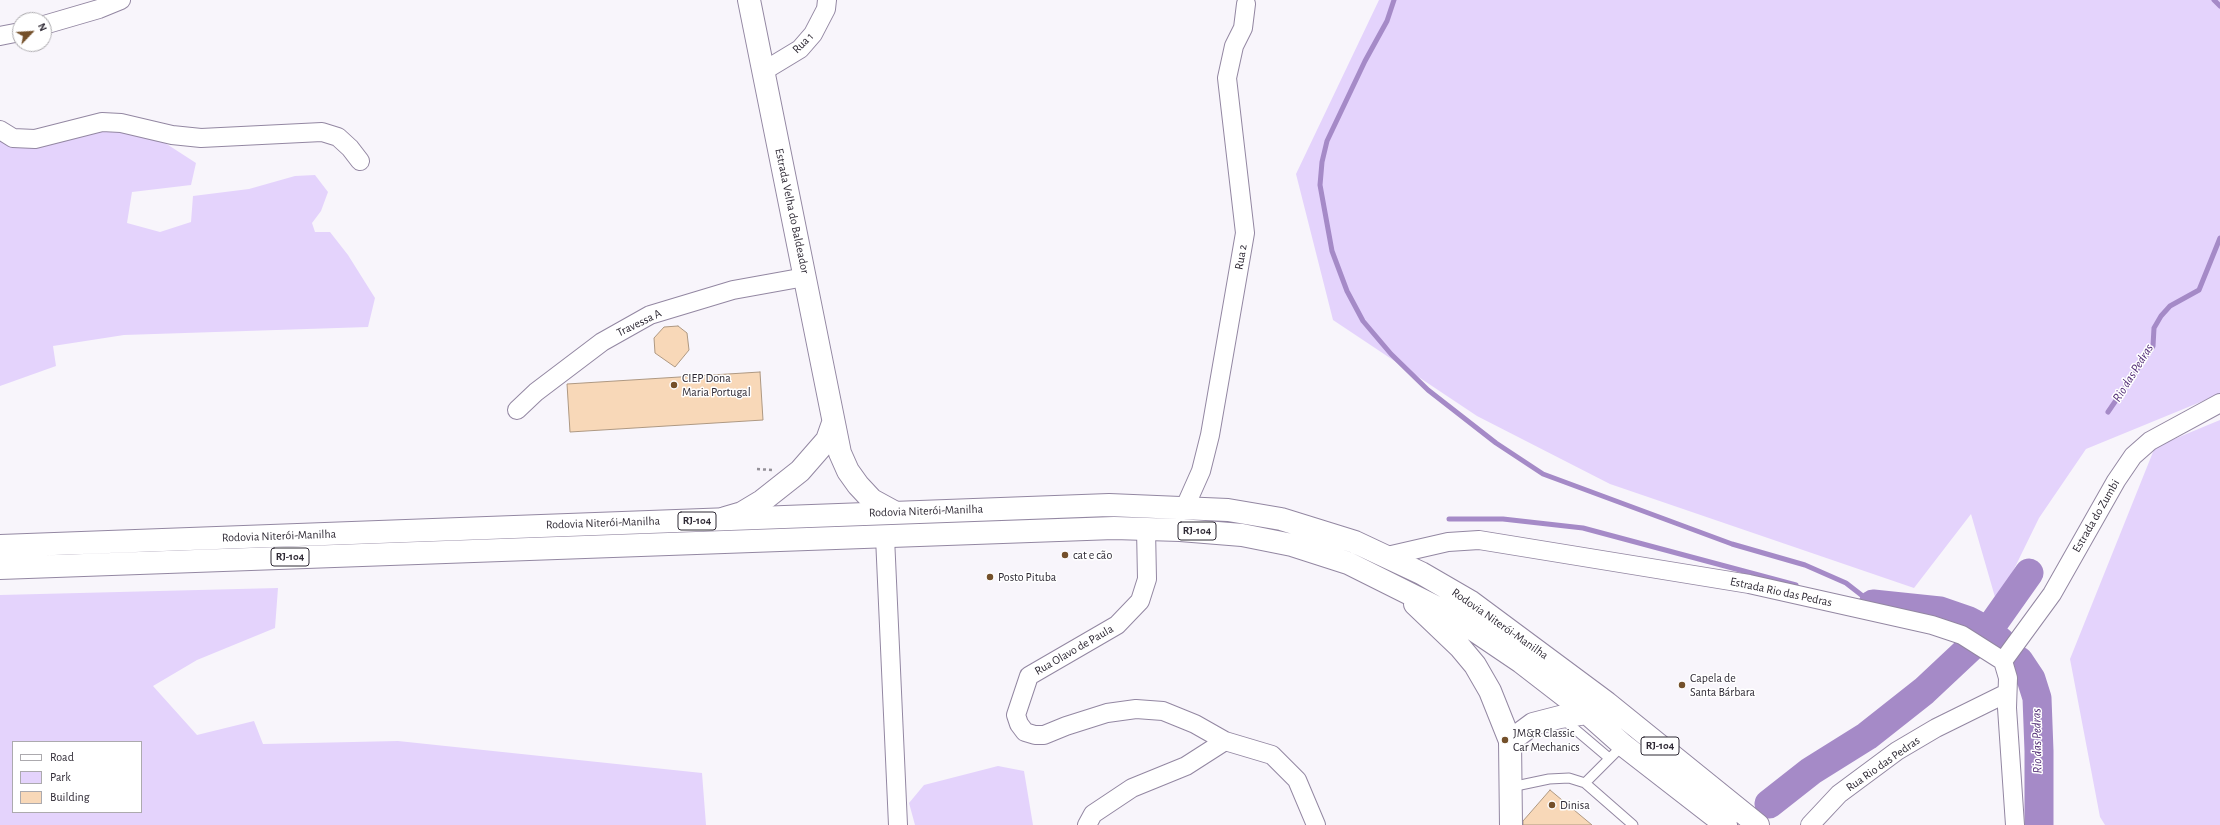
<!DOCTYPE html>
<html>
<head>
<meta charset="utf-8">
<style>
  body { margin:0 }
  #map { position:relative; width:2220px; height:825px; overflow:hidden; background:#f8f5fb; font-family:"Alegreya Sans",sans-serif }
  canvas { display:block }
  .legend { position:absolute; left:12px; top:741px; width:130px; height:72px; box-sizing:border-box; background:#fff; border:1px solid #acaaae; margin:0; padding:5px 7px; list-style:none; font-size:12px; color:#2f2a35 }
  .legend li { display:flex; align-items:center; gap:8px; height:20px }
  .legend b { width:20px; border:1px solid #acaaae }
  .north { position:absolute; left:12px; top:12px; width:40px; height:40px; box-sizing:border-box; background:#fff; border:1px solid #acaaae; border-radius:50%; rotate:65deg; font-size:11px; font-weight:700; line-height:16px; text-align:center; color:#2f2a35 }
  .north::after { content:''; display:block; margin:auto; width:14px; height:18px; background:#74502a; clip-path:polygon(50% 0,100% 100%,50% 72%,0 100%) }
</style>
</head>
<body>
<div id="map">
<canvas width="2220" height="825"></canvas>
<ul class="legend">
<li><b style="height:5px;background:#fff"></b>Road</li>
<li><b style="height:11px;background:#e4d3fc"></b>Park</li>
<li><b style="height:11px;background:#f8d8b8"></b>Building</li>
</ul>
<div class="north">N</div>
</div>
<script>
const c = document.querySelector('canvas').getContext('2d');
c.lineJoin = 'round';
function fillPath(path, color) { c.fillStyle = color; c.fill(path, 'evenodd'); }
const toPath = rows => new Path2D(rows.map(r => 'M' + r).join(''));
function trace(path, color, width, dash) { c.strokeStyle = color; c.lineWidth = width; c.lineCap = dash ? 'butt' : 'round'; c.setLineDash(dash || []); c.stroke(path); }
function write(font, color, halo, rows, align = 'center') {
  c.font = font + ' "Alegreya Sans",sans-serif'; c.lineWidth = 3; c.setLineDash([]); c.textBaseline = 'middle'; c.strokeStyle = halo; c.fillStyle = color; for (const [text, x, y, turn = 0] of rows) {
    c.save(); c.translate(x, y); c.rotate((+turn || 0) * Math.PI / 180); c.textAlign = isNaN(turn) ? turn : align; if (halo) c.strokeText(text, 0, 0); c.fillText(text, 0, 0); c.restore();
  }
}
fillPath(toPath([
  [1379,0,2220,0,2220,394,2086,449,2039,518,1997,604,1971,514,1914,588,1610,484,1477,416,1333,320,1296,174],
  [110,128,162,141,196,163,191,185,132,192,127,223,160,232,191,222,193,196,249,189,295,176,315,175,328,192,321,211,312,223,315,232,330,232,348,255,375,298,368,327,124,335,53,346,56,366,0,386,0,137,31,148,89,131],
  [2220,420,2220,825,2105,825,2100,817,2070,659,2155,447],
  [278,588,275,628,197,660,153,686,197,735,254,721,263,744,398,741,702,773,706,825,0,825,0,595],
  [13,742,141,742,141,812,13,812],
  [998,766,1024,771,1033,825,915,825,909,803,924,785]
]), '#e4d3fc');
trace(toPath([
  [1394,0,1387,21,1365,61,1327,141,1322,162,1320,185,1332,251,1347,291,1363,321,1391,354,1428,390,1496,443,1543,474,1732,544,1805,565,1846,583,1873,604],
  [2214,0,2220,6],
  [2108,412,2153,346,2154,328,2161,316,2170,306,2199,290,2220,238],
  [1449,519,1503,519,1583,528,1796,585]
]), '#a58ac7', 5);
trace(toPath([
  [1873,604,1940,611,1969,621,1988,631,2001,642],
  [2019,661,2031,679,2037,698,2039,751,2039,825],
  [1769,804,1811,771,1867,736,1924,691,1988,631,2029,573]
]), '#a58ac7', 29);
const building = toPath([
  [678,326,687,333,689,350,675,367,655,353,654,338,664,327,678,326],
  [760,372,763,420,570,432,567,384,760,372],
  [1550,790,1592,825,1523,825,1523,821,1550,790]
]);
fillPath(building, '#f8d8b8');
trace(building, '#ae9882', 1);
const lane = toPath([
  [1563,719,1609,758],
  [1585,783,1623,745],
  [1511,787,1549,779,1569,778,1585,783,1633,825]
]);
const street = toPath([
  [44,25,99,9,121,0],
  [0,36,20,32],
  [762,72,800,49,813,34,826,9,827,0],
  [0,130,13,138,35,139,102,122,121,123,172,135,201,138,322,132,338,137,350,148,360,161],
  [517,410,536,392,602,342,650,315,733,290,805,277],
  [1185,507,1201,471,1210,435,1245,233,1227,78,1234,46,1243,28,1246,4],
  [1146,529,1147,579,1140,601,1117,625,1029,676,1016,715,1019,724,1025,732,1035,735,1044,735,1066,726,1107,713,1136,709,1163,711,1195,724,1225,741,1272,755,1297,780,1316,825],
  [885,537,898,825],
  [1387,556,1448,542,1479,540,1749,584,1932,625,1962,635,2003,661,2008,678,2007,708,2015,825],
  [2003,661,2052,594,2116,481,2133,456,2150,441,2220,403],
  [1087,825,1093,814,1132,788,1186,766,1225,741],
  [1810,825,1839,794,1897,751,1936,728,2007,693]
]);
const secondary = toPath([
  [749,0,840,453,848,471,858,485,872,500,894,512],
  [725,518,742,513,762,501,800,471,827,440,833,423],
  [1510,741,1511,825]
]);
const highway = toPath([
  [0,546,1109,505,1228,510,1281,519,1355,542,1421,573,1471,602,1607,703,1758,825],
  [0,568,1114,528,1180,530,1242,535,1292,545,1348,563,1450,614,1521,662,1587,713,1623,745,1726,825],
  [1415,604,1460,647,1475,665,1490,691,1510,741,1533,724,1560,717,1587,713]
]);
trace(lane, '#9387a2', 11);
trace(street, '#9387a2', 20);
trace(secondary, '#9387a2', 24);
trace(highway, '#9387a2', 24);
trace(toPath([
  [757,469,772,470]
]), '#949098', 2.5, [3, 3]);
trace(lane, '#fff', 9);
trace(street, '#fff', 18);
trace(secondary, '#fff', 22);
trace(highway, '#fff', 22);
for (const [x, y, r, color] of [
  [674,385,4,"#74502a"],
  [1065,555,4,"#74502a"],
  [990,577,4,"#74502a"],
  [1682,685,4,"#74502a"],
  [1505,740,4,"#74502a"],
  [1552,805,4,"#74502a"]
]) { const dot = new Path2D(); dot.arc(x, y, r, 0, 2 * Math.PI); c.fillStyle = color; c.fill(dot); trace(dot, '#fff', 1.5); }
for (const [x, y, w] of [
  [697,521,38],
  [1197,531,38],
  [290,557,38],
  [1660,746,38]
]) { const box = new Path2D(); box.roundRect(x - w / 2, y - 9, w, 18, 3); c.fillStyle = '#fff'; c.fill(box); trace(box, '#2f2a35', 1); }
write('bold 11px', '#2f2a35', null, [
  ["RJ-104",697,521],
  ["RJ-104",1197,531],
  ["RJ-104",290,557],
  ["RJ-104",1660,746]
]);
write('12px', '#2f2a35', '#fff', [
  ["Rua 1",803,43,-45],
  ["Estrada Velha do Baldeador",792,211,78],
  ["Rua 2",1241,257,-80],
  ["Travessa A",639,323,-26],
  ["Rodovia Niterói-Manilha",926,511,-2],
  ["Estrada do Zumbi",2096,516,-60],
  ["Rodovia Niterói-Manilha",603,523,-2],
  ["Rodovia Niterói-Manilha",279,536,-2],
  ["Estrada Rio das Pedras",1781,592,12],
  ["Rodovia Niterói-Manilha",1500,624,35],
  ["Rua Olavo de Paula",1074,650,-30],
  ["Rua Rio das Pedras",1883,764,-35]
]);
write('12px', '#2f2a35', '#fff', [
  ["CIEP Dona",682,378],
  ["Maria Portugal",682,392],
  ["cat e cão",1073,555],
  ["Posto Pituba",998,577],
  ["Capela de",1690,678],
  ["Santa Bárbara",1690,692],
  ["JM&R Classic",1513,733],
  ["Car Mechanics",1513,747],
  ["Dinisa",1560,805]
], 'left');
write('italic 13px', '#512c75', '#fff', [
  ["Rio das Pedras",2133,373,-58],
  ["Rio das Pedras",2037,741,-91]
]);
</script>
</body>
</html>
